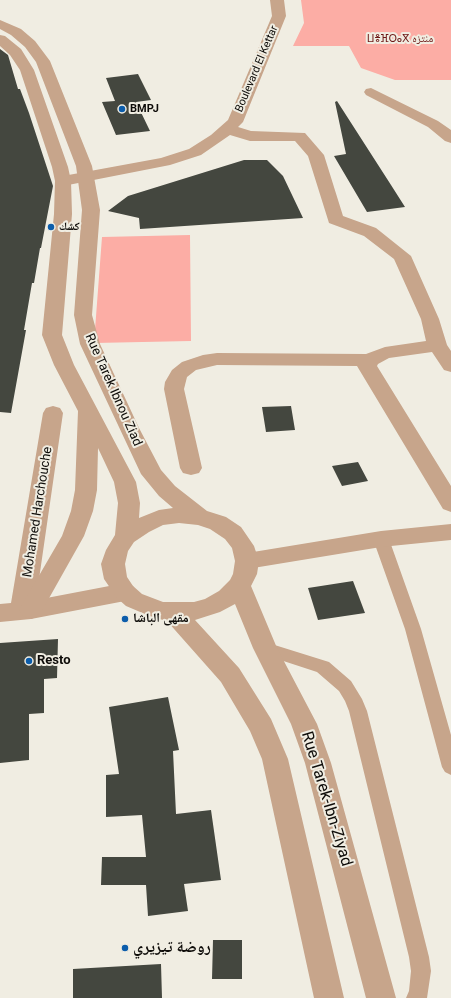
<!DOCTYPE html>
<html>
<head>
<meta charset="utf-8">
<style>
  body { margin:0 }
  canvas { display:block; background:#f0ede2 }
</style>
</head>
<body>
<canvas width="451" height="998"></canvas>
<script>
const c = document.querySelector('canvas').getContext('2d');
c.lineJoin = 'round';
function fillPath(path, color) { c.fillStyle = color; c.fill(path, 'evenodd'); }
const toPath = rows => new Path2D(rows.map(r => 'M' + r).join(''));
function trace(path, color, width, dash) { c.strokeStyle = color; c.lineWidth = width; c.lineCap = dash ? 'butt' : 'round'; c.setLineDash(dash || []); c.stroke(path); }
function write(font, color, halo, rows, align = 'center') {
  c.font = font + ' Roboto,"Noto Naskh Arabic","Noto Sans Tifinagh",sans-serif'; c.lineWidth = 4; c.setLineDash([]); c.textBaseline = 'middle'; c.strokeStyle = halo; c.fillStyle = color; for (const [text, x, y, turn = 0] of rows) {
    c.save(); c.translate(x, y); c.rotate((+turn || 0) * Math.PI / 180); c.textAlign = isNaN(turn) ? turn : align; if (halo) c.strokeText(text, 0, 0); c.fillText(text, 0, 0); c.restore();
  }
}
fillPath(toPath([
  [301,0,451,0,451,80,395,80,361,68,349,46,293,46,304,23],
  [190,235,191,341,94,343,102,237]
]), '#fcada5');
fillPath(toPath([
  [0,49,8,55,18,89,20,89,29,113,53,186,41,248,40,248,34,283,32,283,24,330,26,330,11,413,0,412],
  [138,74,151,100,136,102,150,131,116,135,102,102,115,101,106,78],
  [337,101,391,185,405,207,367,212,334,156,346,154,335,102],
  [244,160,267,160,283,176,303,218,140,229,139,218,108,211,128,196],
  [291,406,295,430,266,432,262,407],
  [358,462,368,481,342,486,332,466],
  [353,581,365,613,318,620,308,588],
  [58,639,57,678,44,679,44,713,29,714,29,760,0,763,0,643],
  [168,697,179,750,173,751,176,814,211,810,221,880,184,884,188,911,148,916,146,885,101,885,102,857,146,857,142,815,106,817,106,775,119,774,109,707],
  [213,940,242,940,242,979,212,979],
  [161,964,162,998,73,998,73,969]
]), '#44473f');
fillPath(toPath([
  [381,533,386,535,389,539,421,629,451,735,451,775,445,772,442,767,405,629,373,539,376,535,381,533],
  [265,642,329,662,351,681,362,699,367,711,429,957,431,971,427,998,406,998,409,991,411,971,409,957,349,711,345,701,339,691,317,672,259,653,257,648,259,643,265,642]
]), '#c7a58b');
fillPath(toPath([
  [270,0,284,0,286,16,243,122,238,127,251,131,305,133,324,155,343,216,376,228,411,256,439,319,447,345,451,351,451,372,444,370,432,352,389,358,378,364,377,366,451,486,451,512,443,509,357,366,217,365,196,370,187,377,184,389,202,468,199,473,191,475,183,473,180,468,164,389,165,382,172,370,182,362,203,355,217,353,366,354,385,347,426,341,421,319,394,259,364,236,329,223,308,156,295,141,250,141,230,135,201,155,170,165,63,186,57,185,55,181,57,177,63,176,161,158,189,149,211,135,228,120,272,16,270,0],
  [371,88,438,121,451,130,451,143,445,141,428,127,366,95,364,92,366,89,371,88],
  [53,406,60,408,63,413,36,600,125,583,133,586,137,592,133,598,125,601,31,619,0,622,0,604,11,603,43,413,46,408,53,406],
  [451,524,451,540,381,547,247,569,239,567,235,561,239,555,247,553,381,531,451,524]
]), '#c7a58b');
fillPath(toPath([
  [0,20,21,29,35,41,50,61,92,166,100,210,92,315,100,344,139,428,161,470,175,486,207,511,226,517,241,527,254,546,259,561,257,574,251,586,277,648,317,724,331,763,396,998,366,998,305,763,291,724,253,648,235,604,220,612,195,620,239,668,271,719,288,759,344,998,314,998,262,759,250,731,221,682,167,621,152,617,126,606,117,598,104,579,101,564,106,550,115,535,118,503,114,482,98,448,97,490,93,511,84,536,39,616,31,619,23,616,19,610,62,536,71,511,75,490,78,411,54,365,42,335,54,214,55,181,52,167,20,70,10,55,0,46,0,35,5,36,21,49,34,70,68,167,71,181,72,214,62,335,74,365,136,482,140,503,139,518,159,510,173,508,159,496,141,474,80,344,74,315,82,210,76,166,36,62,25,47,11,35,0,29,0,20],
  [179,523,198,525,210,529,225,539,232,548,235,561,233,574,230,580,219,591,205,599,194,602,163,602,142,594,133,586,127,577,125,564,128,551,134,542,149,532,163,525,179,523]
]), '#c7a58b');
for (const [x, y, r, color] of [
  [122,109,4,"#0c5dab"],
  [51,227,4,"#0c5dab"],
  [125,619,4,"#0c5dab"],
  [29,661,4,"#0c5dab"],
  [125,948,4,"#0c5dab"]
]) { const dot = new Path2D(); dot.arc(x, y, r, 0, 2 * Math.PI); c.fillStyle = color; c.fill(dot); trace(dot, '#f0ede2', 1.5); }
write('11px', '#6d1816', '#f0ede2', [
  ["ⵡⴻⴼⵔⴰⴳ منتزه",400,39]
]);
write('11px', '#0e0c09', '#f0ede2', [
  ["Boulevard El Kettar",257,69,-67]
]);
write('bold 11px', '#0e0c09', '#f0ede2', [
  ["BMPJ",130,109],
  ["كشك",59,227]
], 'left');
write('13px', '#0e0c09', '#f0ede2', [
  ["Rue Tarek Ibnou Ziad",113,390,66],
  ["Mohamed Harchouche",38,512,-81]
]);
write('bold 13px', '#0e0c09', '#f0ede2', [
  ["مقهى الباشا",133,619],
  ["Resto",37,661]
], 'left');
write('16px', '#0e0c09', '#f0ede2', [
  ["Rue Tarek-Ibn-Ziyad",326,799,73]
]);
write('bold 16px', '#0e0c09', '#f0ede2', [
  ["روضة تيزيري",133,948]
], 'left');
</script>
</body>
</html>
